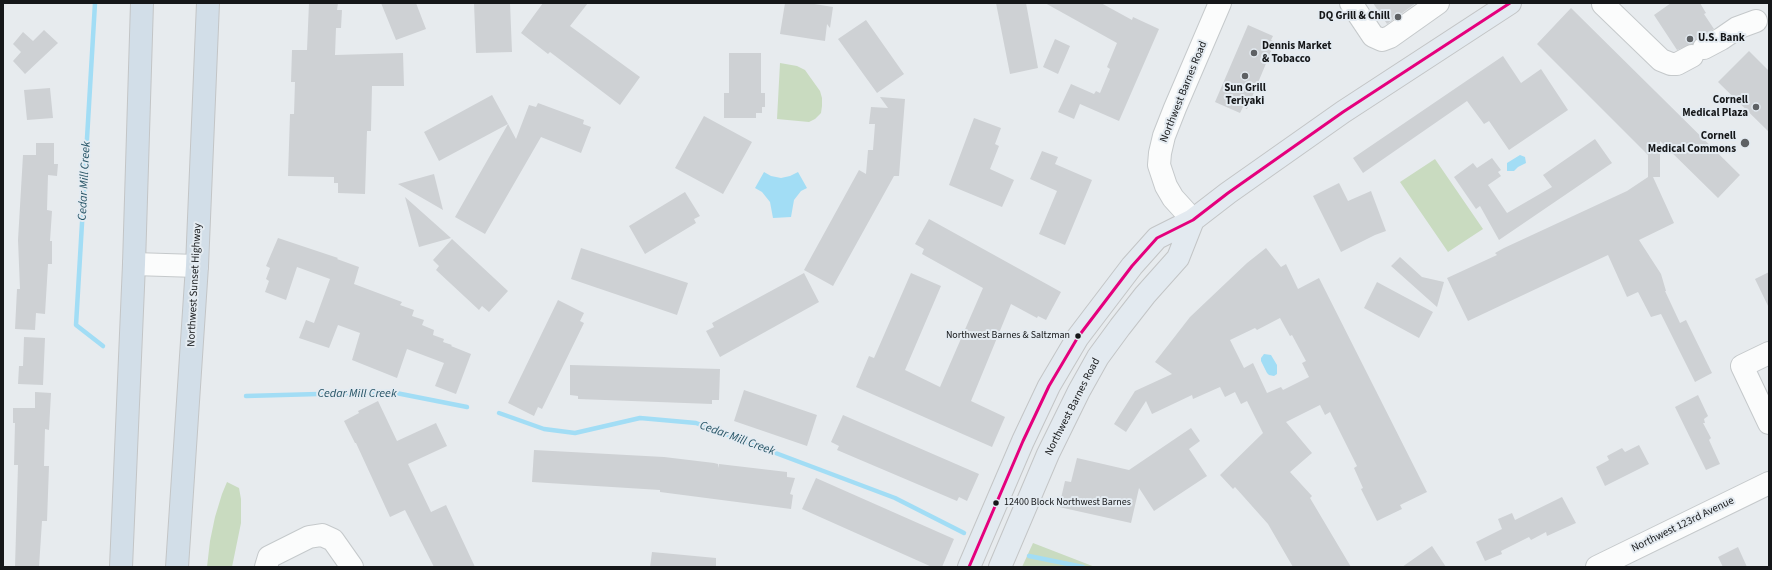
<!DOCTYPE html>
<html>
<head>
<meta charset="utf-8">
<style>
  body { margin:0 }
  #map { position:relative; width:1772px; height:570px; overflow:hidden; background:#e7ebee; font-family:"Source Sans 3",sans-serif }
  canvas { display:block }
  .frame { position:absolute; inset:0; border:4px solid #151719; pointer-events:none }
</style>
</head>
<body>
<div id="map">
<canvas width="1772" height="570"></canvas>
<div class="frame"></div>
</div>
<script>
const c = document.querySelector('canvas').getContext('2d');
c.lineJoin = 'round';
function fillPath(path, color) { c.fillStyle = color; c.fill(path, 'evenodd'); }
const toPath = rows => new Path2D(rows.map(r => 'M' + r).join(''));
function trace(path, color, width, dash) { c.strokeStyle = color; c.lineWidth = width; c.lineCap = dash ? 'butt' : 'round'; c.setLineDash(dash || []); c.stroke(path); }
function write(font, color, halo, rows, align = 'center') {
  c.font = font + ' "Source Sans 3",sans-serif'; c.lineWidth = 4; c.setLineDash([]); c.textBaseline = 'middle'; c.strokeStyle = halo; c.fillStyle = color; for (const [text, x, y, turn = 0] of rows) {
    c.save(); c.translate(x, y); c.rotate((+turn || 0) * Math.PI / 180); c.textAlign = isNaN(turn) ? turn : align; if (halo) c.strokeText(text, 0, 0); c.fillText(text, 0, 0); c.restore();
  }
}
fillPath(toPath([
  [780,63,797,66,805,70,820,91,822,98,822,106,821,113,815,119,809,122,777,119],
  [1435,159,1483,229,1448,252,1400,182],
  [227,482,239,488,241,499,241,523,232,567,207,567,210,541,215,517,222,494],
  [1033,543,1095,567,1022,567]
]), '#c9dbc0');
fillPath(toPath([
  [1520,155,1525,157,1526,163,1518,167,1514,171,1507,171,1507,163],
  [764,172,771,176,781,178,790,176,798,172,807,188,801,191,794,200,791,217,773,218,770,202,762,192,755,188],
  [1264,354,1271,355,1277,365,1277,374,1274,376,1269,375,1267,373,1261,361,1261,358]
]), '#a2ddf5');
trace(toPath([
  [95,3,76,325,103,346],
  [246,396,391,392,467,407],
  [499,413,544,429,575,433,640,418,696,423,895,498,964,533],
  [1029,556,1083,567]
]), '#a2ddf5', 4.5);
fillPath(toPath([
  [309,3,338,3,337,10,342,10,341,28,336,28,335,55,403,53,404,86,372,86,371,131,367,131,365,194,338,193,338,183,334,183,334,177,288,176,290,114,294,114,295,82,291,82,292,50,307,50],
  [381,3,416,3,426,29,396,40],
  [474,3,510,3,512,52,476,53],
  [543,3,588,3,570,26,640,77,620,105,550,52,548,54,521,33],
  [785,3,808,3,833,7,830,28,827,24,825,41,780,34],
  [996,3,1026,3,1038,68,1010,74],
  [1045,3,1101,3,1132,20,1133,17,1159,29,1119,121,1080,104,1074,119,1058,112,1071,84,1094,94,1096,91,1100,93,1110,69,1107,67,1117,43],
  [1373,3,1416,3,1387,24],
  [1671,3,1700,3,1706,13,1704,14,1714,29,1698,37,1693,44,1677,50,1654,15],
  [1571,8,1740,175,1718,198,1660,141,1660,177,1653,177,1674,223,1639,240,1661,274,1666,291,1665,291,1680,323,1686,320,1712,373,1695,382,1661,314,1651,317,1638,292,1627,297,1608,255,1468,321,1447,278,1497,255,1495,253,1504,248,1627,191,1648,177,1648,155,1537,44],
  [866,20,904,74,877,93,838,39],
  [1248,25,1273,36,1271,40,1275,42,1247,109,1243,107,1240,113,1215,102],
  [44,30,58,43,25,74,13,61,21,52,13,44,23,32,33,41],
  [1055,39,1070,46,1058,74,1043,67],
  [1749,51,1769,71,1769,132,1718,82],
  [729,53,761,53,761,93,765,93,765,107,762,107,762,113,756,113,756,118,724,118,724,93,729,93],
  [1503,56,1521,83,1541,69,1568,110,1509,150,1489,121,1484,124,1467,101,1363,173,1353,158],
  [50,88,53,118,27,120,24,90],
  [492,95,508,124,439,161,424,132],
  [880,97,905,99,899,176,894,176,833,286,804,270,859,170,866,174,868,150,873,150,875,124,869,124,871,107,888,108],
  [538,103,584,120,583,124,591,127,581,153,541,137,485,234,455,217,508,124,516,139,529,105,536,107],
  [704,116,752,142,723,194,675,168],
  [974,118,1001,128,995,144,999,146,990,169,1014,180,1002,207,949,185],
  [1595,139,1612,163,1499,240,1480,206,1476,209,1454,177,1473,163,1477,168,1492,158,1501,170,1498,172,1501,176,1488,185,1507,213,1552,187,1543,175],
  [36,143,54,143,54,164,58,164,57,176,48,175,47,210,52,211,50,241,52,241,52,264,48,264,45,314,36,313,35,330,15,329,17,289,20,289,18,240,23,155,36,155],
  [1042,151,1058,157,1055,164,1092,180,1065,245,1039,234,1057,191,1030,179],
  [434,174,443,210,398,184],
  [1339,183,1348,201,1371,191,1386,231,1375,235,1341,252,1313,196],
  [685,192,700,216,694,219,696,223,645,254,629,226],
  [405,197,451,238,419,247],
  [929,219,1061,292,1046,320,1038,316,1037,318,1011,304,971,401,1005,417,992,447,856,387,869,356,874,358,911,273,941,286,905,370,940,387,983,288,922,254,924,249,915,244],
  [278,238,338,258,337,259,359,267,354,284,402,302,400,305,414,310,412,316,424,320,422,325,434,330,433,335,444,339,443,342,452,345,451,346,471,354,456,394,435,386,444,363,407,349,397,378,352,360,360,333,338,325,329,348,299,338,306,320,314,323,330,279,297,267,286,300,265,292,269,281,266,279,270,268,266,266],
  [452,239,508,291,489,312,482,306,479,310,436,270,439,266,433,260],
  [581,248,688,283,677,315,571,279],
  [1266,248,1281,267,1286,264,1298,289,1319,278,1427,492,1400,505,1402,509,1377,521,1361,489,1363,488,1354,468,1357,466,1330,412,1325,415,1320,405,1286,422,1312,453,1290,472,1312,496,1310,498,1351,567,1293,567,1268,524,1235,487,1233,489,1220,475,1263,433,1247,401,1241,404,1235,392,1225,397,1220,387,1193,399,1192,395,1152,414,1146,401,1126,432,1114,424,1135,391,1172,374,1155,362,1190,317,1247,263],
  [1280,318,1290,336,1292,335,1306,361,1302,363,1309,377,1283,390,1281,387,1267,393,1253,363,1244,368,1230,340,1255,328,1257,330],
  [1400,257,1422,277,1444,282,1437,307,1391,266],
  [1769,272,1769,308,1755,279],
  [804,273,819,302,720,357,706,331,714,327,712,323],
  [1377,282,1433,312,1419,338,1364,308],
  [558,300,584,313,580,321,584,323,542,409,538,407,534,416,508,403],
  [24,337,45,338,43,385,18,384,19,366,23,366],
  [570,365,720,369,719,400,712,400,712,404,578,399,578,396,570,395],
  [744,390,817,415,807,446,734,421],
  [35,392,51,393,49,430,45,429,44,466,49,466,47,521,42,521,39,567,15,567,18,465,14,465,15,423,13,423,13,408,35,408],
  [1698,395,1708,416,1704,419,1705,423,1703,423,1711,438,1709,440,1720,464,1706,470,1675,407],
  [378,401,397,441,436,423,447,446,408,464,431,512,446,505,475,567,434,567,405,510,390,517,356,443,355,443,344,421,359,413,358,411],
  [843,415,979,474,967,501,959,497,957,501,837,450,839,446,831,442],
  [1191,428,1200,441,1189,449,1207,476,1154,511,1139,488,1131,523,1059,507,1065,481,1071,482,1077,458,1129,470],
  [1639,445,1649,464,1605,486,1596,467,1609,460,1607,456,1622,448,1625,452],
  [534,450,664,457,714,463,718,464,718,468,719,464,787,472,787,477,795,478,790,494,793,495,791,509,660,492,660,490,532,482],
  [816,478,954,539,942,567,932,567,802,509],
  [1562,497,1576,523,1547,536,1546,532,1531,540,1529,537,1501,551,1502,554,1485,561,1476,542,1502,529,1498,519,1512,513,1515,520],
  [1432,546,1446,567,1402,567],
  [1738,547,1747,567,1723,567,1718,557],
  [652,552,716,558,716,567,650,567]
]), '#ced1d4');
const minor = toPath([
  [1351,3,1373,36,1382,40,1390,37,1438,3],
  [1603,4,1661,60,1671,64,1677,64,1692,56],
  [1704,48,1721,39,1737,28,1756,21],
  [1193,220,1173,198,1166,186,1159,165,1160,153,1164,136,1175,108,1220,3],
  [134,264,197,266],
  [1769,353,1742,366,1769,423],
  [266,567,269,557,309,537,322,535,333,540,352,567],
  [1597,567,1769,483]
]);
const major = toPath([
  [969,567,1023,441,1049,386,1078,337,1132,266,1157,238,1193,220,1228,193,1343,112,1510,3],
  [1000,567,1048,454,1079,391,1098,357,1120,327,1145,295,1178,258,1193,220]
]);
const highway = toPath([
  [121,567,134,264,142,3],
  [177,567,197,266,208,3]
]);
trace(minor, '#c5c9cb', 24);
trace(major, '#c3c5c6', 24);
trace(highway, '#c3c5c6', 24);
trace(minor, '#fbfcfc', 22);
trace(major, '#e3eaf0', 22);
trace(highway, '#d2dee8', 22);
trace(toPath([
  [969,567,1023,441,1049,386,1078,337,1132,266,1157,238,1193,220,1228,193,1343,112,1510,3]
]), '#e5007d', 3);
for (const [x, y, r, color] of [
  [1398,17,4,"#5e6164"],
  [1690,39,4,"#5e6164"],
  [1254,53,4,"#5e6164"],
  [1245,76,4,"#5e6164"],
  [1756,107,4,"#5e6164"],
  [1745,143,5,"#5e6164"],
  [1078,336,3.5,"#151719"],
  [996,503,3.5,"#151719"]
]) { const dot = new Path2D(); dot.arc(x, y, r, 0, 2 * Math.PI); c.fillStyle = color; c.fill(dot); trace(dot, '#e4ebf1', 1.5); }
write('10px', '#151719', '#e4ebf1', [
  ["Northwest Barnes & Saltzman",1070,336],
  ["12400 Block Northwest Barnes",1004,503,"left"]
], 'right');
write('bold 11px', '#151719', '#e4ebf1', [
  ["DQ Grill & Chill",1390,17],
  ["U.S. Bank",1698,39,"left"],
  ["Dennis Market",1262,47,"left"],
  ["& Tobacco",1262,60,"left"],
  ["Sun Grill",1245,89,"center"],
  ["Teriyaki",1245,102,"center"],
  ["Cornell",1748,101],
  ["Medical Plaza",1748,114],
  ["Cornell",1736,137],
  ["Medical Commons",1736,150]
], 'right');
write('11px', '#151719', '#e4ebf1', [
  ["Northwest Barnes Road",1184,92,-68],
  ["Northwest Sunset Highway",195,285,-87],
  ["Northwest Barnes Road",1073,407,-63],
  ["Northwest 123rd Avenue",1683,525,-26]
]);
write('italic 12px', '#275567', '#e4ebf1', [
  ["Cedar Mill Creek",85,181,-87],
  ["Cedar Mill Creek",357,394],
  ["Cedar Mill Creek",737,439,20]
]);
</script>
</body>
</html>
